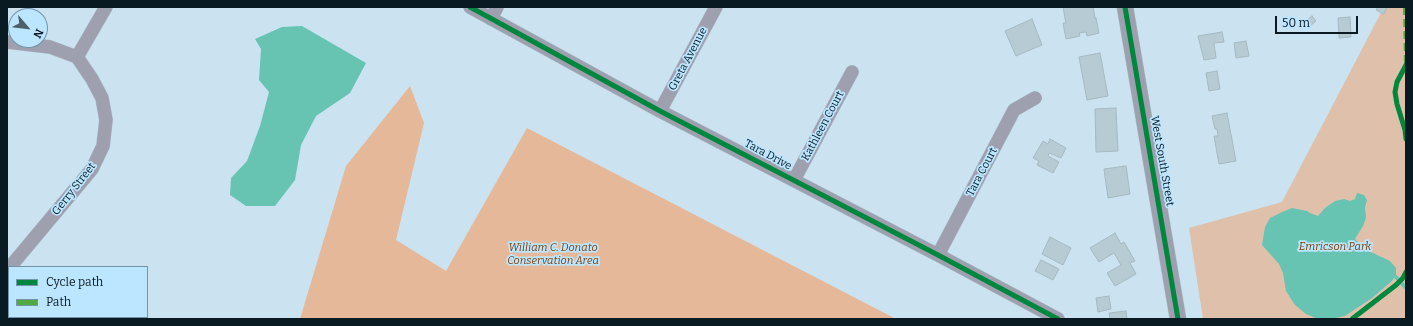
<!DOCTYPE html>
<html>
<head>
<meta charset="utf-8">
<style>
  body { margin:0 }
  #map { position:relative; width:1413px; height:326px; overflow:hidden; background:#cbe2f0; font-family:Bitter,serif }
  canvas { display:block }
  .frame { position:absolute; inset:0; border:8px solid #091a22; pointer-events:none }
  .legend { position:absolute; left:8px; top:266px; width:140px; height:52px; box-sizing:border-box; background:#bce6ff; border:1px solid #7494a7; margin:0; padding:5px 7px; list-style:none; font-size:12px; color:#091a22 }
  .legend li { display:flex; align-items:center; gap:8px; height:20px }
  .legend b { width:20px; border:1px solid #7494a7 }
  .north { position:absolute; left:8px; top:8px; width:40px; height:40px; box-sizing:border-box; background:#bce6ff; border:1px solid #7494a7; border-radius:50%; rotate:118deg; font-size:11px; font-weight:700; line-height:16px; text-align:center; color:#091a22 }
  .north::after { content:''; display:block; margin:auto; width:14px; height:18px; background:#4d606a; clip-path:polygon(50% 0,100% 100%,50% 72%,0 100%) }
  .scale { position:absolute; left:1275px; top:16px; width:83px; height:18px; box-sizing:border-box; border:2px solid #091a22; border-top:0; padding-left:5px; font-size:12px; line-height:14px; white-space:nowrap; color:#091a22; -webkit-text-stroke:3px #bce6ff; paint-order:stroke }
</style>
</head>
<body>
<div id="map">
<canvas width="1413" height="326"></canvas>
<div class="frame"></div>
<ul class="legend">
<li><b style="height:5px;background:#00873e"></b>Cycle path</li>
<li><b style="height:5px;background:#50a943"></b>Path</li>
</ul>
<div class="north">N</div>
<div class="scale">50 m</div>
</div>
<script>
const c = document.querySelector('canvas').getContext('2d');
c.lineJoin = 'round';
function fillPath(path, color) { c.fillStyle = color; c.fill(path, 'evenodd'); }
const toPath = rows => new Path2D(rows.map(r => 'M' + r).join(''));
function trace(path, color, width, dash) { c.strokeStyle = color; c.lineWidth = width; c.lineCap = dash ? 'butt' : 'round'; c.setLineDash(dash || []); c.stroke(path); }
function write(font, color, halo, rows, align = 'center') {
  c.font = font + ' Bitter,serif'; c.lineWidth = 3.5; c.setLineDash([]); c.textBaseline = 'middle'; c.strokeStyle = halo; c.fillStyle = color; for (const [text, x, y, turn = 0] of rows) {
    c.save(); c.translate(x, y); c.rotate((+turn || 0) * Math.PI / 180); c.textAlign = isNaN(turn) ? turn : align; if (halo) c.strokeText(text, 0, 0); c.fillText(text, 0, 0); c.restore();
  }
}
fillPath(toPath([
  [1384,7,1406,7,1406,319,1203,319,1189,228,1282,202]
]), '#dfc0ab');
fillPath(toPath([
  [410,86,424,123,396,240,446,271,527,128,896,319,300,319,346,166]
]), '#e4b899');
fillPath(toPath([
  [302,26,366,63,350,93,316,116,301,145,295,180,275,206,246,206,230,195,231,178,247,161,260,126,269,92,259,80,261,49,255,39,282,27],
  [1357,193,1364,195,1367,200,1365,207,1366,218,1363,226,1355,239,1362,248,1390,261,1396,268,1396,275,1392,281,1372,298,1345,316,1331,319,1318,319,1306,314,1295,305,1286,291,1283,273,1279,264,1262,245,1265,227,1270,218,1282,212,1292,208,1307,211,1310,213,1318,216,1325,208,1335,201,1344,199,1350,201,1355,199]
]), '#67c4b3');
trace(toPath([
  [1395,276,1406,288]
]), '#67c4b3', 3.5);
const building = toPath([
  [1063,7,1093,7,1095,18,1096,18,1099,33,1087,36,1086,32,1079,33,1080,36,1066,39,1063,23,1066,23,1063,7],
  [1378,7,1387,7,1384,14,1376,10,1378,7],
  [1312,16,1316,21,1310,26,1306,21,1312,16],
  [1350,17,1351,37,1339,38,1338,18,1350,17],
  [1032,19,1042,45,1016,56,1005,31,1032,19],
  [1222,32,1224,42,1214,43,1216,58,1204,60,1198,36,1222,32],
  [1246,41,1249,56,1236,58,1234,43,1246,41],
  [1100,53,1108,96,1087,100,1079,57,1100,53],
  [1217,71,1220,89,1209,91,1206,73,1217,71],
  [1116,108,1118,151,1096,152,1095,109,1116,108],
  [1227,113,1236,161,1219,164,1214,136,1218,136,1217,129,1215,129,1212,116,1227,113],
  [1050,139,1066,148,1061,158,1049,153,1048,156,1059,162,1053,173,1037,165,1039,161,1033,158,1043,141,1048,144,1050,139],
  [1126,166,1130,194,1108,198,1104,169,1126,166],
  [1115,233,1121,244,1124,242,1135,261,1130,263,1136,274,1115,286,1107,273,1121,265,1114,253,1099,262,1090,248,1115,233],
  [1050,237,1071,248,1063,265,1042,254,1050,237],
  [1041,260,1059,269,1053,280,1035,271,1041,260],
  [1109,296,1111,309,1098,312,1096,298,1109,296],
  [1126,311,1127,319,1132,319,1110,319,1109,313,1126,311]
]);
fillPath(building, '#b7cbd4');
trace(building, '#a5b9c1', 1);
const minor = toPath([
  [470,7,660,111,938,255,1058,319],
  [491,19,497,7],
  [7,42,50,47,77,57,92,79,102,98,106,120,103,146,92,169,10,267],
  [77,57,106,7],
  [660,111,716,7],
  [794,180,852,72],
  [938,255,1014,110,1035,98]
]);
const tertiary = toPath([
  [1125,7,1178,319]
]);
trace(minor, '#abbdc8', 14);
trace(tertiary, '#abbdc8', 17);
trace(minor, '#9e9faf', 13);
trace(tertiary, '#9e9faf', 16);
trace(toPath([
  [1405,7,1406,69]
]), '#50a943', 4, [8, 4]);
trace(toPath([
  [470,7,660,111,938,255,1058,319],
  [1125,7,1178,319],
  [1406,65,1397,82,1395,92,1397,104,1405,130,1406,139],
  [1352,319,1396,285,1403,278,1406,272]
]), '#00873e', 5);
write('11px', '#091a22', '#bce6ff', [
  ["Greta Avenue",688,59,-62],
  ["Kathleen Court",823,126,-62],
  ["Tara Drive",768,155,28],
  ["West South Street",1162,161,80],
  ["Tara Court",982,172,-62],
  ["Gerry Street",74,189,-52]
]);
write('italic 11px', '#7d3e09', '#bce6ff', [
  ["Emricson Park",1335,247],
  ["William C. Donato",553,248],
  ["Conservation Area",553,261]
]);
</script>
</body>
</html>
